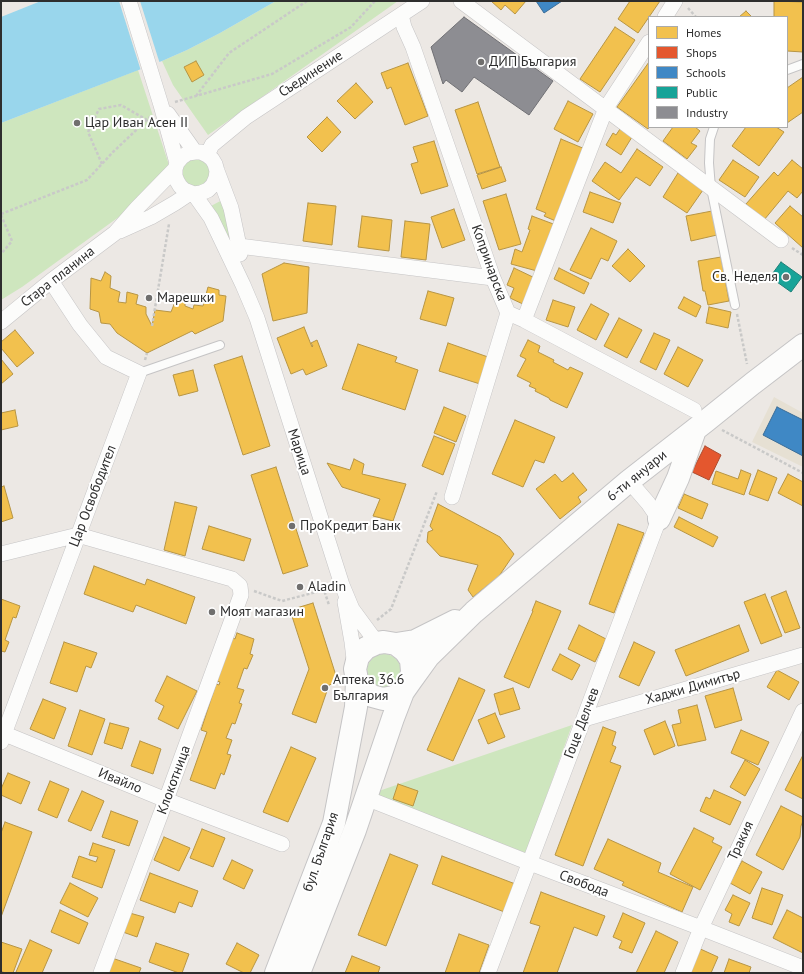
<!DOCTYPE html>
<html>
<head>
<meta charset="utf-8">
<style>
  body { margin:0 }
  #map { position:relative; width:804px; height:974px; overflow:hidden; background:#ece8e4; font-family:"PT Sans",sans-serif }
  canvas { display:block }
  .frame { position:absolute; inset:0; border:2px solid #2e2e2e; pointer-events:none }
  .legend { position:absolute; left:648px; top:16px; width:140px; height:112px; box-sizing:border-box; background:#fff; border:1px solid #ababab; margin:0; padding:5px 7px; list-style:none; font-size:12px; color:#2e2e2e }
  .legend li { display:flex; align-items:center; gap:8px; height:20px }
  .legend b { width:20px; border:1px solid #ababab }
</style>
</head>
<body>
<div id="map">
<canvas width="804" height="974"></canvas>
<div class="frame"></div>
<ul class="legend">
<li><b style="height:11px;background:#f2c14e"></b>Homes</li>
<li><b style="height:11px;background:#e4572e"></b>Shops</li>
<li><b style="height:11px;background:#3f88c5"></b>Schools</li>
<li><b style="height:11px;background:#17a398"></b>Public</li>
<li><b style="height:11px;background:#8d8d92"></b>Industry</li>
</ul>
</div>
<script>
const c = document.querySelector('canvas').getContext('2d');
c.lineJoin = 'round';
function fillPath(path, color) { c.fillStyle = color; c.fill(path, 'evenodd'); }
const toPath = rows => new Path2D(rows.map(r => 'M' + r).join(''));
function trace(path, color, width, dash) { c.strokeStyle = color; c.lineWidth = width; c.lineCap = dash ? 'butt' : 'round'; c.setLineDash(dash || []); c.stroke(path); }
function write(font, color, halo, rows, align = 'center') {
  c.font = font + ' "PT Sans",sans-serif'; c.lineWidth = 4; c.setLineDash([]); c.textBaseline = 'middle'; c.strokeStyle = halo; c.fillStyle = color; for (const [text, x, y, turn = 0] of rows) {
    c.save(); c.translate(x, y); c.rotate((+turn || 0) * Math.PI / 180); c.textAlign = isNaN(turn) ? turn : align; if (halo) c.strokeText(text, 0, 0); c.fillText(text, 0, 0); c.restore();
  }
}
fillPath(toPath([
  [774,397,803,413,803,467,752,442]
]), '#e6e0d3');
fillPath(toPath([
  [276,1,398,1,208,135,196,118,173,85,162,61,187,50,220,33],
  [138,70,170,168,145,198,22,287,1,300,1,123],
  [196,157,209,163,211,177,200,187,190,186,184,179,182,174,182,169,184,165,187,161],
  [224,199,233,246,211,206],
  '367 671a17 17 0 1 1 34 0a17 17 0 1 1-34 0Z',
  [572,725,526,853,370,794]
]), '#cee6be');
fillPath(toPath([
  [41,1,276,1,220,33,187,50,162,61,1,123,1,17]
]), '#99d6ec');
fillPath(toPath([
  [119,1,140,1,160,64,141,71]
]), '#ece8e4');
const homes = toPath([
  [491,1,526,1,515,14,505,5,501,10,491,1],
  [630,1,660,1,638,33,618,19,630,1],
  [774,1,803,2,803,52,787,51,787,17,774,17,774,1],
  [746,11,752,17,739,17,746,11],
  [615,27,635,40,600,92,580,79,615,27],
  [196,61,204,75,192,82,184,67,196,61],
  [649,62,649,127,648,129,617,107,649,62],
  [408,63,428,116,405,125,391,87,387,89,381,73,408,63],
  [803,77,803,112,787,123,787,88,803,77],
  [356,83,373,102,355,119,337,101,356,83],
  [568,101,593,114,578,142,554,129,568,101],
  [478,102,500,167,477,174,455,110,478,102],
  [327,117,341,132,322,152,307,137,327,117],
  [673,127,695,127,700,131,691,143,697,146,687,159,663,141,673,127],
  [746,127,776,127,784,132,759,166,732,146,746,127],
  [620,129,632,137,621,155,606,145,613,133,616,135,620,129],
  [561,139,585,149,558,222,544,216,546,213,536,209,561,139],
  [434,141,448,186,421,194,411,164,418,162,413,147,434,141],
  [637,149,663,167,650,186,636,177,619,200,592,181,605,162,621,173,637,149],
  [733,160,759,177,745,197,719,180,733,160],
  [792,160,803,169,803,191,797,198,788,191,764,220,746,204,774,172,778,176,792,160],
  [501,167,506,181,482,189,477,175,501,167],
  [678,173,703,190,687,213,663,197,678,173],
  [590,192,621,203,613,223,583,212,590,192],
  [506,194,521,244,499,250,483,201,506,194],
  [308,203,336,206,332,245,303,241,308,203],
  [790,206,803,217,803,248,775,223,790,206],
  [454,209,465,240,442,248,431,217,454,209],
  [712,211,717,235,691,241,686,216,712,211],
  [362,216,392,220,389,251,358,247,362,216],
  [532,216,556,225,537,271,511,264,515,249,522,252,530,230,528,229,532,216],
  [405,221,430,224,426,260,401,257,405,221],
  [591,228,617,241,608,261,601,258,591,279,570,270,591,228],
  [628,249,645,266,630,282,612,266,628,249],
  [721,257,729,301,708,305,705,291,703,291,698,261,721,257],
  [284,263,309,267,307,313,273,321,262,274,284,263],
  [514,268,537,279,525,305,510,298,514,288,507,285,514,268],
  [559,268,589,283,584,294,554,279,559,268],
  [105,272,111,276,110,288,120,292,118,302,126,303,127,292,138,295,136,304,146,307,146,314,152,326,155,310,171,312,177,297,185,298,185,306,193,309,194,305,203,306,208,287,219,290,219,295,226,296,223,321,195,334,192,331,147,353,117,333,110,324,101,323,99,312,90,309,91,278,101,281,105,272],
  [428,291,454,298,446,326,420,319,428,291],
  [684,297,701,306,696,317,678,308,684,297],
  [553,300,575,307,568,327,546,320,553,300],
  [591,304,609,314,596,340,577,330,591,304],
  [709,307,731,312,728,328,706,323,709,307],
  [619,318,642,330,627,358,604,346,619,318],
  [304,327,312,347,313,346,311,343,317,340,327,366,306,375,303,369,291,374,277,338,304,327],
  [15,330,34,353,17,367,1,348,1,342,15,330],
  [654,333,670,340,656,370,640,362,654,333],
  [528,340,540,346,538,352,554,360,553,362,568,370,570,367,583,373,567,408,550,400,549,398,535,391,536,389,529,386,531,383,517,376,526,359,520,356,528,340],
  [448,343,488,357,480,384,439,371,448,343],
  [358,344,397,357,395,362,418,370,405,410,342,389,358,344],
  [678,347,703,360,688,387,664,374,678,347],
  [242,356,270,446,243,455,214,365,242,356],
  [1,359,13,374,1,384,1,359],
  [193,370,198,391,179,396,173,375,193,370],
  [444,407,466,416,456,442,434,433,444,407],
  [15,410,18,426,1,430,1,413,15,410],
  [515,420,555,437,544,463,535,460,523,487,492,474,515,420],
  [434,436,455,444,443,475,422,466,434,436],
  [354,459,364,464,362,474,406,484,393,521,373,516,380,499,342,487,327,463,350,470,354,459],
  [276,467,308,566,283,574,251,475,276,467],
  [741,470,751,474,744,495,712,484,716,471,738,479,741,470],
  [758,470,777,478,768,501,749,494,758,470],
  [573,473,587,490,578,497,581,502,560,519,536,489,555,474,562,482,573,473],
  [788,474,803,482,803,506,778,493,788,474],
  [4,486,13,518,1,522,1,487,4,486],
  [684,494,708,504,702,519,678,508,684,494],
  [175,502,197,507,185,556,164,550,175,502],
  [438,504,500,537,514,554,499,576,473,597,468,590,478,565,440,556,427,542,428,532,433,530,430,526,438,504],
  [679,517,718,537,713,547,674,527,679,517],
  [618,524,644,533,614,613,589,604,618,524],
  [209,526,251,539,244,561,202,549,209,526],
  [94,566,145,585,147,579,195,597,186,624,136,605,133,612,84,594,94,566],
  [786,591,800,628,785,633,771,597,786,591],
  [765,594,782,636,761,644,744,602,765,594],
  [1,599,20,606,16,618,13,617,5,640,9,642,5,652,1,651,1,599],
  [536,601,561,611,529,688,504,677,533,611,532,611,536,601],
  [313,603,338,682,329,685,316,723,292,714,309,669,290,610,313,603],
  [579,625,606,639,595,662,568,649,579,625],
  [739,625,749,651,686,676,675,650,739,625],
  [237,633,254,639,250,654,253,655,247,669,244,668,237,688,244,690,239,703,242,704,235,724,232,723,226,738,232,740,227,754,231,755,224,775,221,773,215,789,190,780,207,732,201,730,216,684,219,685,220,682,214,680,231,637,235,639,237,633],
  [64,642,97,653,91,668,86,666,77,692,50,683,64,642],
  [634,642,655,652,639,686,619,677,634,642],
  [560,654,580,665,572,680,552,670,560,654],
  [777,670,799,682,789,700,767,687,777,670],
  [167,676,197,691,178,729,158,719,164,706,155,701,167,676],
  [459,678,485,690,453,761,427,750,459,678],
  [513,688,520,709,500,715,494,694,513,688],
  [733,688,742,720,715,728,705,696,733,688],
  [43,699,66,708,54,739,30,729,43,699],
  [697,705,706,740,678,746,672,725,681,723,678,710,697,705],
  [80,710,105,719,92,755,68,746,80,710],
  [495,713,505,737,488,744,478,720,495,713],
  [665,721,675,746,654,755,644,730,665,721],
  [110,723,129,728,122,749,104,743,110,723],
  [603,727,616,732,612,745,616,747,610,762,621,766,583,866,555,855,603,727],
  [741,730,769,742,758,765,731,753,741,730],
  [140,741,161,749,153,774,131,766,140,741],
  [291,747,316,758,288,822,263,812,291,747],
  [803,755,803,799,785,790,803,755],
  [745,760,760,769,745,796,730,787,745,760],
  [8,773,30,782,21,804,1,795,1,789,8,773],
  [50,781,69,789,57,818,38,810,50,781],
  [398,784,418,791,413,806,393,799,398,784],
  [714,790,741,802,730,825,700,811,706,797,710,799,714,790],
  [82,791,104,801,91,831,68,821,82,791],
  [781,806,803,817,803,821,801,826,800,837,783,870,756,855,781,806],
  [111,811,138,821,129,846,102,837,111,811],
  [5,822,32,832,1,917,1,833,5,822],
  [694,828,714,838,712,842,722,847,700,890,670,874,694,828],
  [202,829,225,838,213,867,190,858,202,829],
  [164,837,190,848,179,871,154,860,164,837],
  [608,839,661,863,658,872,693,887,682,912,622,885,624,882,594,869,608,839],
  [93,843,115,850,102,888,72,877,79,856,96,862,98,857,89,855,93,843],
  [390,854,418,865,386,946,358,935,390,854],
  [442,856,518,885,507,913,432,884,442,856],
  [232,860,253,870,244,889,223,879,232,860],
  [742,861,762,872,750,894,730,883,742,861],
  [150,873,198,891,192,907,179,902,175,913,140,900,150,873],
  [70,883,98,898,88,917,60,903,70,883],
  [762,888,783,895,772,925,752,918,762,888],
  [541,892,605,916,597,936,574,927,557,973,523,973,540,926,530,923,541,892],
  [733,895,750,903,739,926,729,922,732,914,725,910,733,895],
  [60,910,88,923,79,944,51,932,60,910],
  [787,910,803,918,803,953,773,938,787,910],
  [126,912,144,917,137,937,120,931,126,912],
  [623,913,645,923,632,953,619,948,622,941,613,937,623,913],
  [656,931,678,942,664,973,636,973,656,931],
  [459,934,489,945,479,973,445,973,459,934],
  [30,940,52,950,42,973,18,973,16,972,30,940],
  [1,942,22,949,13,973,5,973,1,971,1,942],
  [156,943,189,954,182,973,179,973,149,962,156,943],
  [237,943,259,955,250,973,244,973,226,964,237,943],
  [696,947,718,957,711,973,685,973,696,947],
  [352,956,380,967,378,973,345,973,352,956],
  [112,958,141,968,139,973,107,973,112,958],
  [729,959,751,967,749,973,724,973,729,959]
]);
fillPath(homes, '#f2c14e');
trace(homes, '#b79544', 1);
const shops = toPath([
  [705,446,721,455,709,480,692,472,705,446]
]);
fillPath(shops, '#e4572e');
trace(shops, '#ad4b2e', 1);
const schools = toPath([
  [536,1,562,1,544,13,536,1],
  [777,407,803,420,803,456,763,435,777,407]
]);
fillPath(schools, '#3f88c5');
trace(schools, '#3a6d98', 1);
const public = toPath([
  [781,262,802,277,791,292,770,277,781,262]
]);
fillPath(public, '#17a398');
trace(public, '#1e8078', 1);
const industry = toPath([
  [464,17,553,81,529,115,474,77,462,92,446,80,443,84,431,47,464,17]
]);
fillPath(industry, '#8d8d92');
trace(industry, '#707074', 1);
const lane = toPath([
  [787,70,803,64],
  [714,127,710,139,709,163,711,188,735,305],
  [139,373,220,345]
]);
const street = toPath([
  [129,1,161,105,177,163],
  [461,1,781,240],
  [401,15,404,27,413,47,493,278,508,313,524,320,694,410],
  [665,17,675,1],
  [168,114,195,152],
  [207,155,212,145,246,117,422,1],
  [217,171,216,178,213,185,208,190,201,193,194,194,184,190,180,186,177,181,175,176,175,169,177,163,182,157,188,153,195,152,201,152,207,155,212,159,215,164,217,171,231,208,239,246,240,254],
  [194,194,211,218,243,285,257,318,342,585,352,609,377,643],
  [120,231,151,217,175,203,190,193],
  [239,246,493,278],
  [524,320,606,108,649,42],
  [1,322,51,281,115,233,137,208,175,169],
  [452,497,508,313],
  [1,554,78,535,232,579,240,586,241,595,166,800,101,973],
  [345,602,352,642,355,667],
  [584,719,803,655],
  [5,734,166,800,282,844],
  [1,742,139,373,106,357,80,325,51,281],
  [366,798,530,863,701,928,803,968],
  [488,973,659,519,648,503,629,481],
  [683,973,701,928,803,711]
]);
const secondary = toPath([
  [659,519,678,478,695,430],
  [396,644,415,641,455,621],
  [410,682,412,671,411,660,405,651,396,644,384,642,377,643,366,648,358,657,355,669,357,680,363,690,372,696,383,699,393,697,403,692,410,682,428,657,474,612,629,481,706,421,752,384,803,345],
  [276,973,334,823,356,707,357,680],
  [299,973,355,830,393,718,403,692]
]);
trace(lane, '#c5c4c5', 10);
trace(street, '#c5c4c5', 16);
trace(secondary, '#c5c4c5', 24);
trace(toPath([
  [688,8,696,17],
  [196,96,229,53,307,1],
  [175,102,272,74,351,27,375,1],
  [102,164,88,132,99,109,121,105,147,120],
  [1,214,87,180,113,152,150,117],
  [1,215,12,241,1,254],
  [792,248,803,255],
  [737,314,747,364],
  [152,326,169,224],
  [145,360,147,353],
  [722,430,803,473],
  [254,591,282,601,324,590,329,605],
  [377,620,391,609,437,491]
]), '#c9c9c8', 2.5, [3, 2]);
trace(lane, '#fcfcfb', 8);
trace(street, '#fcfcfb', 15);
trace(secondary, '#fcfcfb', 22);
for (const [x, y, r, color] of [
  [481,62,4,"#706f6e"],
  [77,123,4,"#706f6e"],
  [786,277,4,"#706f6e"],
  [149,298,4,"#706f6e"],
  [292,526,4,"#706f6e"],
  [300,587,4,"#706f6e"],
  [212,612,4,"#706f6e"],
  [325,688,4,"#706f6e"]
]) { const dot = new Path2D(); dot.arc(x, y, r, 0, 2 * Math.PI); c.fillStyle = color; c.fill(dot); trace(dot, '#fff', 1.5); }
write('14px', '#2e2e2e', '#fff', [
  ["ДИП България",489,62],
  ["Цар Иван Асен II",85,123],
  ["Св. Неделя",778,277,"right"],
  ["Марешки",157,298],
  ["ПроКредит Банк",300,526],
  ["Aladin",308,587],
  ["Моят магазин",220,612],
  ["Аптека 36.6",333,680],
  ["България",333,696]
], 'left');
write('14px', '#2e2e2e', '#fff', [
  ["Съединение",311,74,-33],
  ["Копринарска",489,263,70],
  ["Стара планина",58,277,-38],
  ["Марица",299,452,72],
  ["6-ти януари",637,476,-39],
  ["Цар Освободител",93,496,-69],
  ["Хаджи Димитър",693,687,-16],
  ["Гоце Делчев",582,723,-69],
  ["Клокотница",174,780,-70],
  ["Ивайло",120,781,22],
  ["Тракия",741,841,-65],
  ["бул. България",321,852,-71],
  ["Свобода",584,884,21]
]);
</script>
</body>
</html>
